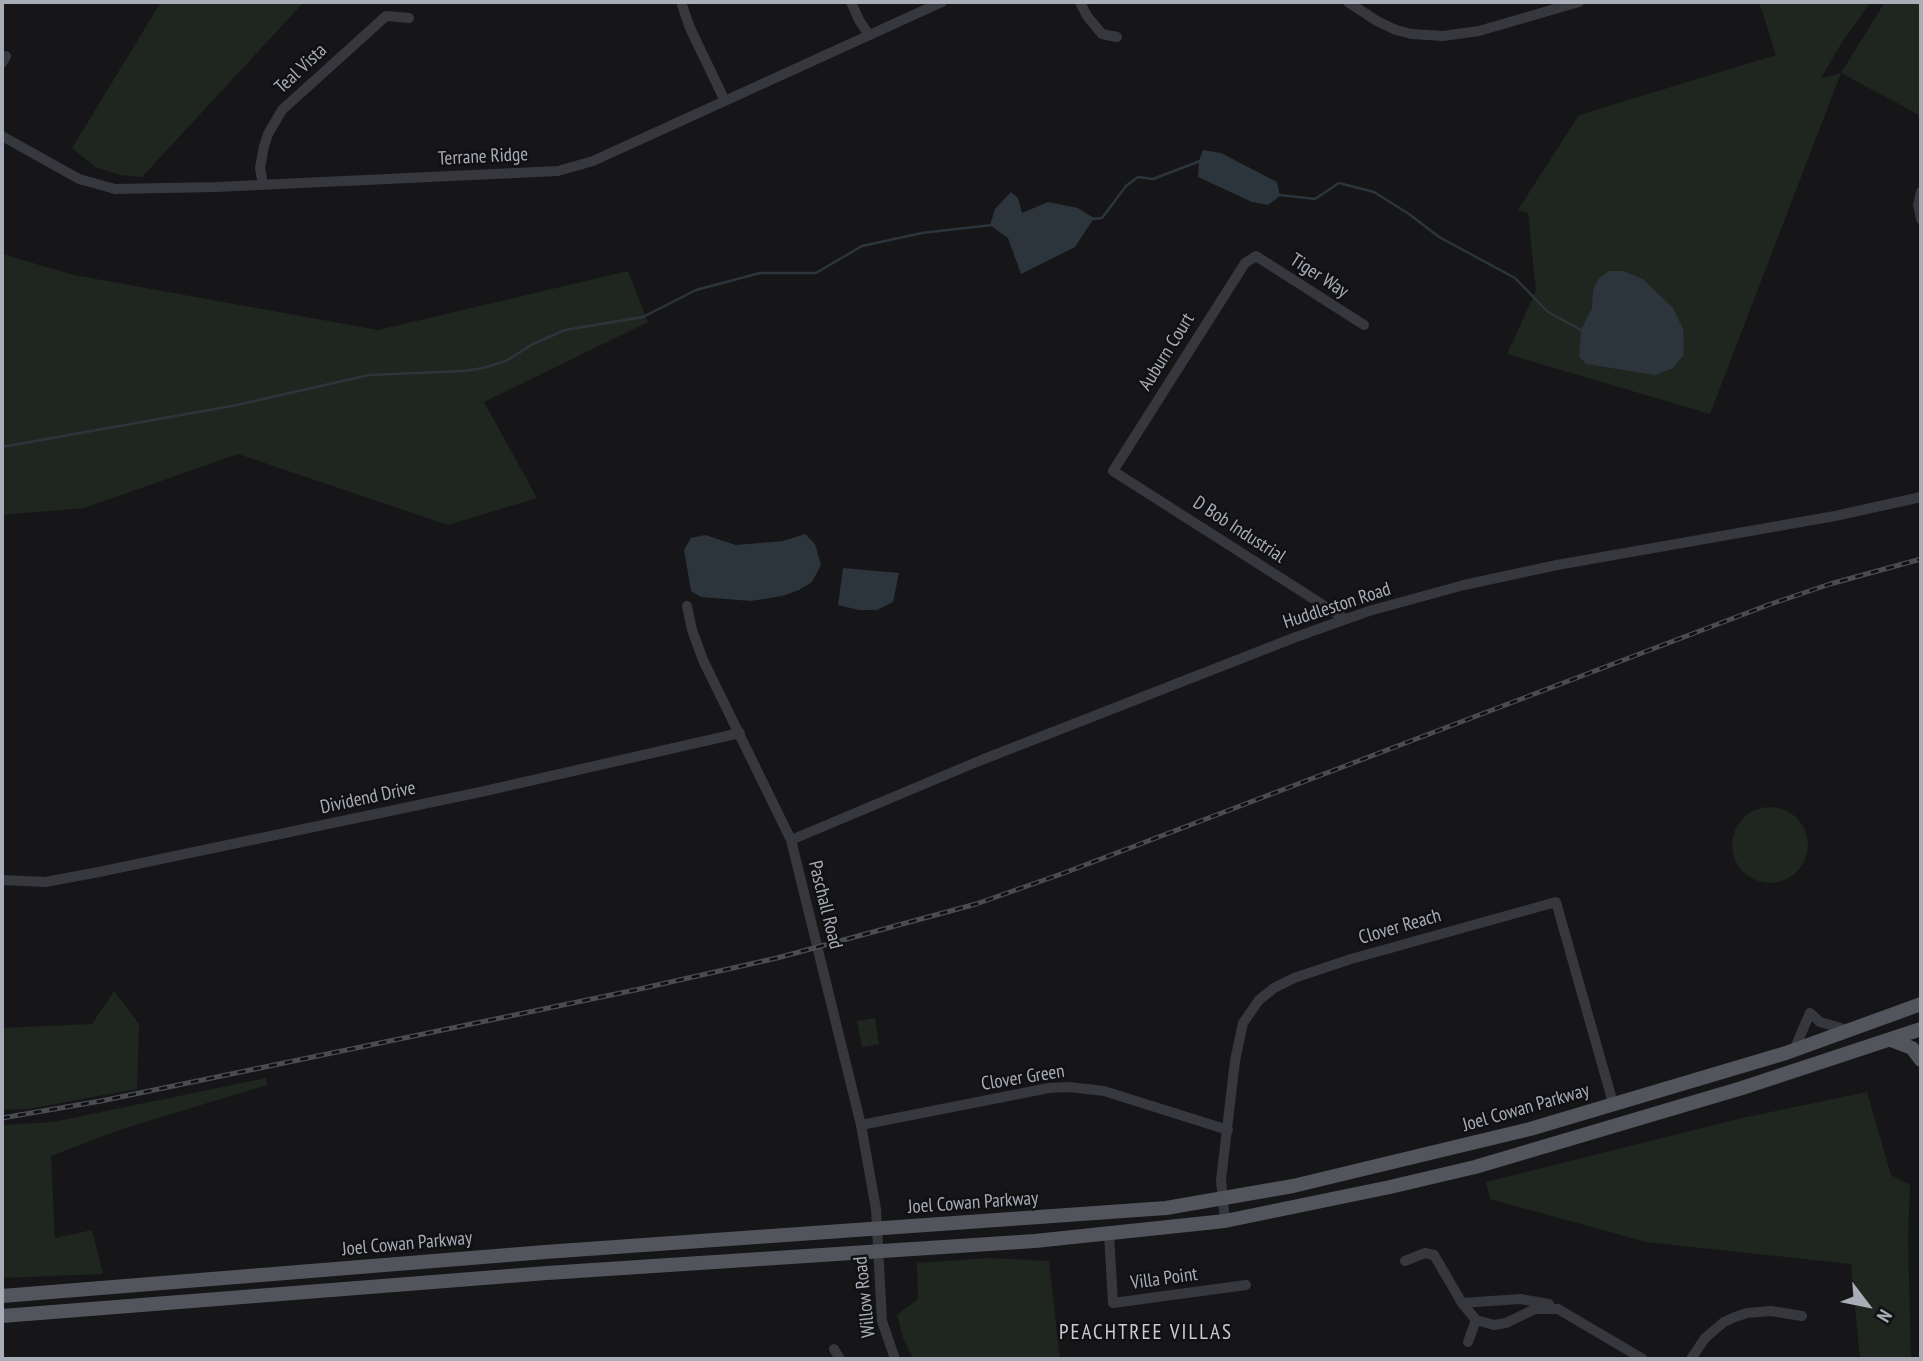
<!DOCTYPE html>
<html>
<head>
<meta charset="utf-8">
<style>
  body { margin:0 }
  #map { position:relative; width:1923px; height:1361px; overflow:hidden; background:#161618; font-family:"PT Sans Narrow",sans-serif }
  canvas { display:block }
  .frame { position:absolute; inset:0; border:4px solid #a8adb8; pointer-events:none }
  .north { position:absolute; left:1832px; top:1270px; width:70px; height:70px; -webkit-text-stroke:5px #111113; paint-order:stroke; rotate:122deg; font-size:19px; font-weight:700; line-height:28px; text-align:center; color:#a8adb8 }
  .north::after { content:''; display:block; margin:auto; width:24px; height:32px; background:#a8adb8; clip-path:polygon(50% 0,100% 100%,50% 72%,0 100%) }
</style>
</head>
<body>
<div id="map">
<canvas width="1923" height="1361"></canvas>
<div class="frame"></div>
<div class="north">N</div>
</div>
<script>
const c = document.querySelector('canvas').getContext('2d');
c.lineJoin = 'round';
function fillPath(path, color) { c.fillStyle = color; c.fill(path, 'evenodd'); }
const toPath = rows => new Path2D(rows.map(r => 'M' + r).join(''));
function trace(path, color, width, dash) { c.strokeStyle = color; c.lineWidth = width; c.lineCap = dash ? 'butt' : 'round'; c.setLineDash(dash || []); c.stroke(path); }
function write(font, color, halo, rows, align = 'center') {
  c.font = font + ' "PT Sans Narrow",sans-serif'; c.lineWidth = 5; c.setLineDash([]); c.textBaseline = 'middle'; c.strokeStyle = halo; c.fillStyle = color; for (const [text, x, y, turn = 0] of rows) {
    c.save(); c.translate(x, y); c.rotate((+turn || 0) * Math.PI / 180); c.textAlign = isNaN(turn) ? turn : align; if (halo) c.strokeText(text, 0, 0); c.fillText(text, 0, 0); c.restore();
  }
}
fillPath(toPath([
  [161,2,304,2,142,177,120,175,95,167,72,148],
  [1759,2,1871,2,1844,39,1821,78,1841,73,1885,2,1921,2,1921,116,1841,73,1710,414,1507,354,1536,291,1528,213,1518,210,1579,115,1776,55],
  [2,254,74,275,378,330,628,271,648,322,484,402,537,498,448,525,238,454,84,508,2,515],
  '1732 845a38 38 0 1 1 76 0a38 38 0 1 1-76 0Z',
  [114,991,139,1024,137,1089,28,1109,2,1110,2,1028,92,1024],
  [875,1018,879,1044,862,1047,857,1021],
  [266,1078,267,1085,125,1128,51,1156,55,1238,92,1230,103,1274,2,1278,2,1125,53,1122],
  [1867,1092,1891,1175,1910,1185,1908,1240,1911,1359,1860,1359,1851,1264,1646,1242,1490,1199,1486,1182,1742,1118],
  [989,1258,1049,1261,1060,1359,913,1359,903,1338,897,1315,918,1299,917,1263]
]), '#1e261f');
fillPath(toPath([
  [1203,150,1221,153,1277,182,1280,196,1268,205,1252,202,1198,177,1199,161],
  [1011,192,1018,198,1022,213,1048,202,1078,208,1094,218,1075,247,1021,274,1008,238,990,225,995,209],
  [1609,271,1623,271,1643,279,1673,308,1683,329,1684,347,1683,356,1673,368,1655,375,1586,364,1579,356,1581,330,1592,308,1593,290,1599,278],
  [805,534,815,544,821,565,812,582,799,590,782,596,751,601,701,597,691,591,684,550,691,538,705,535,736,545,783,541],
  [843,568,899,573,893,602,877,610,859,610,838,605]
]), '#2c353c');
trace(toPath([
  [1280,195,1315,199,1339,183,1374,192,1409,214,1439,237,1515,278,1548,312,1581,330],
  [1093,219,1102,218,1126,186,1138,177,1153,179,1200,161],
  [2,447,237,405,369,375,464,371,483,368,506,361,533,344,565,330,643,317,696,290,760,273,816,273,862,246,922,233,992,225]
]), '#2c353c', 2.5);
trace(toPath([
  [681,2,690,28,725,101],
  [851,2,859,20,869,35],
  [1080,2,1087,16,1102,34,1117,37],
  [1348,2,1377,21,1396,30,1412,34,1443,36,1479,31,1579,2],
  [2,63,6,56],
  [2,136,79,179,115,189,216,187,558,171,593,161,942,2],
  [263,184,260,168,264,146,268,134,282,110,386,16,409,18],
  [1921,192,1918,205,1921,219],
  [687,606,692,630,703,660,791,840,861,1125,876,1209,882,1321,895,1359],
  [1345,619,1113,471,1245,263,1256,256,1364,325],
  [791,840,979,761,1296,637,1369,611,1464,585,1557,565,1835,516,1921,497],
  [2,880,45,882,99,872,485,791,740,733],
  [1794,1050,1810,1013,1820,1022,1848,1030],
  [861,1125,1049,1088,1069,1087,1104,1091,1228,1130],
  [1225,1221,1221,1180,1235,1061,1243,1023,1259,1000,1274,988,1294,978,1351,959,1556,902,1613,1103],
  [1109,1234,1113,1303,1246,1285],
  [1405,1261,1425,1253,1434,1255,1462,1303,1476,1320,1494,1325,1506,1323,1535,1309,1558,1309,1643,1359],
  [1462,1303,1520,1299,1549,1304],
  [1468,1342,1476,1320],
  [834,1349,840,1359],
  [1691,1359,1705,1338,1724,1322,1735,1317,1747,1313,1771,1311,1802,1316]
]), '#37383d', 10);
trace(toPath([
  [1891,1040,1912,1048,1921,1060],
  [2,1296,545,1252,1166,1208,1293,1186,1530,1129,1786,1053,1921,1004],
  [2,1316,547,1273,1035,1241,1225,1221,1390,1187,1475,1167,1742,1088,1921,1029]
]), '#53555c', 14);
const rail = toPath([
  [2,1118,101,1101,635,990,777,958,976,904,1064,873,1768,605,1830,584,1921,559]
]);
trace(rail, '#4a4c52', 5);
trace(rail, '#111113', 2.5, [8]);
write('19px', '#a8adb8', '#111113', [
  ["Teal Vista",301,69,-43],
  ["Terrane Ridge",483,157,-3],
  ["Tiger Way",1319,276,33],
  ["Auburn Court",1167,352,-58],
  ["D Bob Industrial",1239,530,33],
  ["Huddleston Road",1337,606,-18],
  ["Dividend Drive",368,798,-12],
  ["Paschall Road",825,905,76],
  ["Clover Reach",1400,927,-16],
  ["Clover Green",1023,1078,-9],
  ["Joel Cowan Parkway",1526,1108,-16],
  ["Joel Cowan Parkway",973,1203,-4],
  ["Joel Cowan Parkway",407,1244,-5],
  ["Villa Point",1164,1279,-8],
  ["Willow Road",865,1297,-96]
]);
c.letterSpacing = '2px';
write('21px', '#c9ccd4', '#111113', [
  ["PEACHTREE VILLAS",1146,1333]
]);
c.letterSpacing = '0px';
</script>
</body>
</html>
